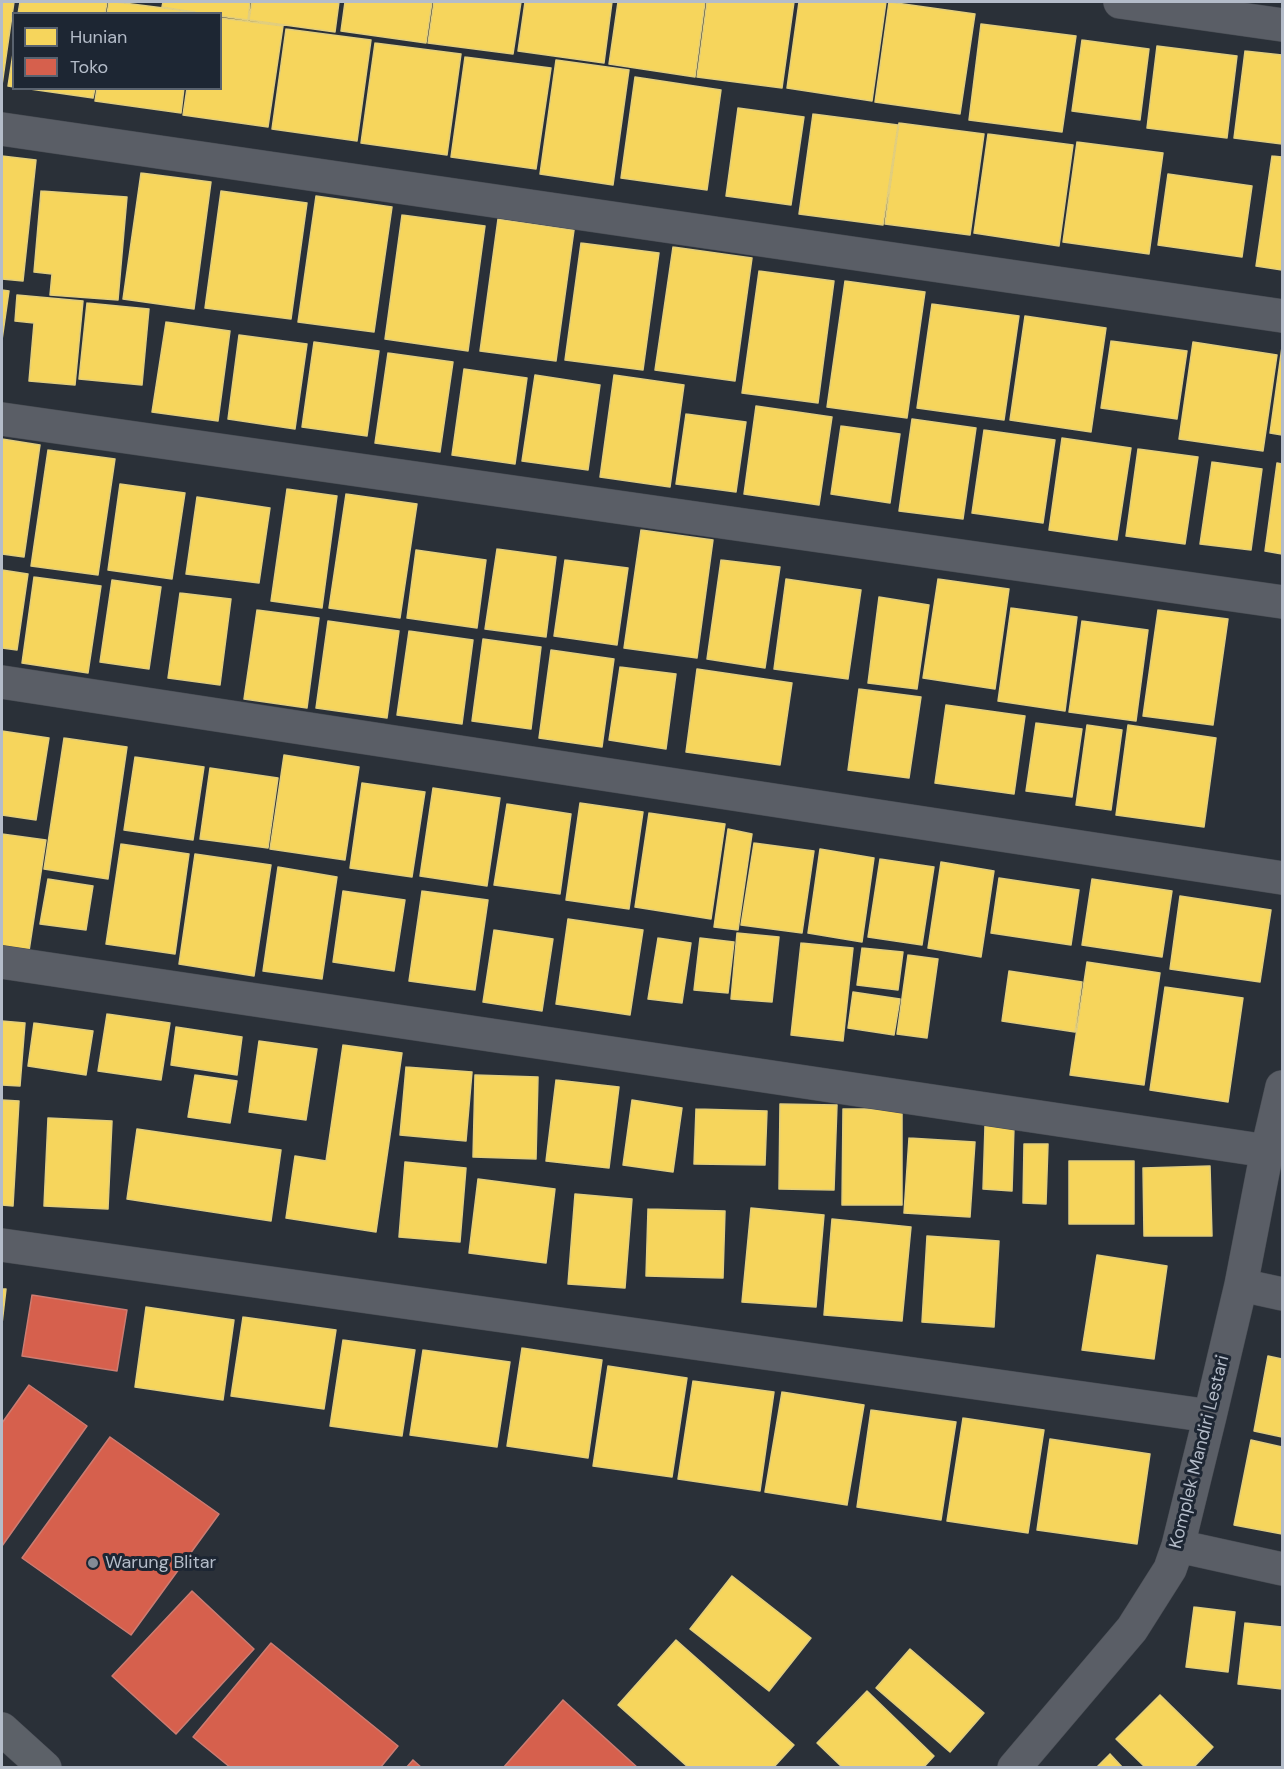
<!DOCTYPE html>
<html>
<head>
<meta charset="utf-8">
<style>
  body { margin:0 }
  #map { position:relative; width:1284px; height:1769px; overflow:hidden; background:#2a3038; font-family:"DM Sans",sans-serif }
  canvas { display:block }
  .frame { position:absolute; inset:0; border:3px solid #b4bcc9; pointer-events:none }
  .legend { position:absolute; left:12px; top:12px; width:210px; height:78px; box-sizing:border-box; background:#1d2633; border:2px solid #59626f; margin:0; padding:8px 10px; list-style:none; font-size:18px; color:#b4bcc9 }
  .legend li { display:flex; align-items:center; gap:12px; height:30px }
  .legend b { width:30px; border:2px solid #59626f }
</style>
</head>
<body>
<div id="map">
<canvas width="1284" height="1769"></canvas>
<div class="frame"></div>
<ul class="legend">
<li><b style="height:16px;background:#f6d55c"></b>Hunian</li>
<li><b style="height:16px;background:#d6604d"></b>Toko</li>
</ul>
</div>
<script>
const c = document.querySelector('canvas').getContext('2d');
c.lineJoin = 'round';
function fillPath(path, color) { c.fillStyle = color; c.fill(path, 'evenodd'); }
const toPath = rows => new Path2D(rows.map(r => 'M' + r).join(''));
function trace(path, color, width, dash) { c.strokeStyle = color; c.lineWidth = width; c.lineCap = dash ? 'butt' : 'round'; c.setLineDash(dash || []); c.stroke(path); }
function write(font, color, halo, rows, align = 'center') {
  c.font = font + ' "DM Sans",sans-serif'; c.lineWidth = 6; c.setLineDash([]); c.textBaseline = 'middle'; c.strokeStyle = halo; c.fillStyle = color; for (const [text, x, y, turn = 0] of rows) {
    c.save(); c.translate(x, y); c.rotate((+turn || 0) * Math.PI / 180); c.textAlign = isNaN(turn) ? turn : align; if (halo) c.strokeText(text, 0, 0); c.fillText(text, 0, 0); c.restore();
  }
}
const homes = toPath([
  [2,2,14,2,2,85,2,2],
  [20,2,107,2,105,14,18,14,20,2],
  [109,2,116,2,195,12,107,14,109,2],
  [163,2,250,2,248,20,220,16,220,14,205,14,162,7,163,2],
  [252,2,339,2,335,32,249,20,252,2],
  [345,2,432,2,426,43,341,31,345,2],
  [434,2,521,2,513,54,428,43,434,2],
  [525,2,612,2,604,63,518,51,525,2],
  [618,2,705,2,695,77,609,64,618,2],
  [707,2,794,2,782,88,697,77,707,2],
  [799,2,886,2,872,101,787,88,799,2],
  [889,2,975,14,960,114,875,102,889,2],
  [220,18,283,26,268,127,183,115,187,88,220,88,220,18],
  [981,24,1076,36,1062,132,969,120,981,24],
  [286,29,371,40,357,141,272,129,286,29],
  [1082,40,1149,49,1140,120,1072,111,1082,40],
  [375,43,461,54,447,155,361,143,375,43],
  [1157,46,1237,56,1227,138,1147,128,1157,46],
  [14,47,14,87,8,86,14,47],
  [1245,51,1282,55,1282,144,1234,138,1245,51],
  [465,57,551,68,536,169,451,157,465,57],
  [556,60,629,70,613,185,540,174,556,60],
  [635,77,721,90,707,190,621,178,635,77],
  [23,88,95,88,93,98,23,88],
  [97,88,184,88,181,113,95,101,97,88],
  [738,108,804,117,791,205,726,196,738,108],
  [813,114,898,125,883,225,799,214,813,114],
  [899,123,984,134,970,235,885,224,899,123],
  [988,134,1073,145,1059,246,974,233,988,134],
  [1077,142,1163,153,1149,254,1063,242,1077,142],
  [2,156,36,160,23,281,2,279,2,156],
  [1272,156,1282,157,1282,270,1256,266,1272,156],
  [141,173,211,182,194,309,123,299,141,173],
  [1168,174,1252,186,1242,257,1158,245,1168,174],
  [41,191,127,197,118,300,50,295,52,274,34,272,41,191],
  [221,191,307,203,291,319,205,308,221,191],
  [316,196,392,207,374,332,298,322,316,196],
  [402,215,485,226,468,351,385,339,402,215],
  [498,219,574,230,556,361,480,351,498,219],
  [581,243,659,253,643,370,565,360,581,243],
  [673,247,752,258,735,381,655,370,673,247],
  [759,271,834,281,818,403,742,393,759,271],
  [845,281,925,292,907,418,827,407,845,281],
  [2,290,9,291,2,340,2,290],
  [17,295,83,301,75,385,29,381,34,323,15,321,17,295],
  [87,303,149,309,142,385,79,379,87,303],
  [932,304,1019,316,1004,420,917,408,932,304],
  [1025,316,1106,328,1091,432,1010,420,1025,316],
  [166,322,230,331,218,421,152,412,166,322],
  [239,335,307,344,295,429,228,419,239,335],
  [1111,341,1187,351,1177,419,1101,408,1111,341],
  [314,342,379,351,367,436,302,427,314,342],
  [1193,342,1277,355,1263,451,1179,439,1193,342],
  [1282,347,1282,435,1270,433,1282,347],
  [388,353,453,362,440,452,375,443,388,353],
  [464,369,527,378,515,464,452,455,464,369],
  [535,375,600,385,588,470,522,461,535,375],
  [614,375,684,385,670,487,600,477,614,375],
  [756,406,832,417,819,505,744,494,756,406],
  [686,414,746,422,736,492,676,484,686,414],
  [912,419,976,428,963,519,899,511,912,419],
  [841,426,900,434,890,503,831,494,841,426],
  [984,430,1055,440,1043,523,972,513,984,430],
  [1062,438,1131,448,1117,540,1049,530,1062,438],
  [2,439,40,445,24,557,2,554,2,439],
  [1138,449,1198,457,1185,544,1126,536,1138,449],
  [48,450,115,459,98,575,31,566,48,450],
  [1212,462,1262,469,1251,550,1200,544,1212,462],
  [1277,463,1282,464,1282,554,1265,551,1277,463],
  [120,484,185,493,172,579,108,570,120,484],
  [287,489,337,496,322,608,271,601,287,489],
  [346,494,417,504,400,618,329,608,346,494],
  [197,497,270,508,259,583,186,574,197,497],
  [641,530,713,540,697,658,624,648,641,530],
  [497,549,556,557,546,637,485,629,497,549],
  [416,550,486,560,477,628,407,618,416,550],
  [565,560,628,568,617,645,554,636,565,560],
  [721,560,780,567,765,668,707,659,721,560],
  [2,570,28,574,17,650,2,648,2,570],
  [34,577,101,586,88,673,22,663,34,577],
  [786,579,861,590,848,679,774,669,786,579],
  [938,579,1009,589,995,689,923,678,938,579],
  [112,580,161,587,149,669,100,662,112,580],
  [180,593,231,599,220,685,168,678,180,593],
  [879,597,929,605,917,689,868,683,879,597],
  [1011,608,1077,617,1065,711,998,701,1011,608],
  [257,610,319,618,307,708,244,699,257,610],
  [1158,610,1228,619,1213,725,1143,716,1158,610],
  [328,621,399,631,387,718,316,708,328,621],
  [1082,621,1148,630,1136,721,1069,712,1082,621],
  [409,631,473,640,462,724,397,715,409,631],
  [483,639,541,647,531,729,472,721,483,639],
  [551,650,614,659,602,747,539,738,551,650],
  [620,667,676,674,666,749,609,740,620,667],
  [697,669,792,683,780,765,686,752,697,669],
  [859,689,921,697,909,778,848,770,859,689],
  [946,705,1025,716,1014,794,935,783,946,705],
  [1036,723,1082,729,1072,797,1026,791,1036,723],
  [1087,725,1122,730,1111,810,1076,805,1087,725],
  [1128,725,1216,738,1204,827,1116,815,1128,725],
  [2,731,49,738,36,820,2,815,2,731],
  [64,738,127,747,108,879,44,869,64,738],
  [284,755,359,767,345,860,270,849,284,755],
  [135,757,204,767,193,840,124,830,135,757],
  [210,768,278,778,268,848,200,839,210,768],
  [362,783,425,792,412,877,350,868,362,783],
  [433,788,500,798,487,886,420,876,433,788],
  [580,803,643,812,629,909,566,900,580,803],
  [507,804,571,814,560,894,494,885,507,804],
  [649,813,725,824,711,919,635,907,649,813],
  [728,829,752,834,738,930,714,927,728,829],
  [2,834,46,840,29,951,2,947,2,834],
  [754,843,814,851,802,933,741,925,754,843],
  [121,844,189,854,175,954,106,944,121,844],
  [820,849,874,858,862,942,808,933,820,849],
  [195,854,271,865,254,976,179,964,195,854],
  [880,859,934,867,922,945,868,937,880,859],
  [941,862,994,871,981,957,928,948,941,862],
  [278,867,337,877,322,979,263,971,278,867],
  [999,878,1079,890,1071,945,991,933,999,878],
  [48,879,93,886,86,930,40,924,48,879],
  [1092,879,1172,891,1162,957,1082,945,1092,879],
  [343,891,405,900,394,971,333,962,343,891],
  [422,891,488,900,475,990,409,981,422,891],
  [1180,896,1271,910,1260,982,1170,969,1180,896],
  [568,919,643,930,630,1015,556,1004,568,919],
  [494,930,553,939,542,1011,483,1002,494,930],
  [737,933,779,937,772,1002,731,999,737,933],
  [658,938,691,943,682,1003,648,999,658,938],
  [700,938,734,942,728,993,694,990,700,938],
  [801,943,853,948,843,1041,791,1035,801,943],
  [862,948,903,952,898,990,857,985,862,948],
  [908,955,938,959,927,1038,897,1034,908,955],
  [1087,962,1160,973,1144,1085,1070,1075,1087,962],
  [1009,971,1082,982,1075,1032,1002,1021,1009,971],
  [1165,987,1243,998,1228,1102,1150,1090,1165,987],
  [853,992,900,999,894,1035,848,1028,853,992],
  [107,1014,170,1023,161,1080,98,1071,107,1014],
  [2,1021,25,1023,20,1086,2,1085,2,1021],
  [34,1023,93,1031,86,1075,28,1066,34,1023],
  [176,1027,242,1037,237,1075,171,1065,176,1027],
  [259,1041,317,1049,306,1120,249,1112,259,1041],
  [343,1045,402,1053,376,1232,286,1218,295,1156,326,1161,343,1045],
  [406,1067,472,1072,466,1141,400,1135,406,1067],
  [195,1075,237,1081,230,1123,188,1117,195,1075],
  [475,1075,538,1077,536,1159,473,1157,475,1075],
  [556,1080,619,1087,609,1168,546,1161,556,1080],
  [2,1100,19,1101,13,1206,2,1205,2,1100],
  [632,1100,682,1108,673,1172,623,1165,632,1100],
  [780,1104,837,1105,834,1190,779,1189,780,1104],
  [696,1109,767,1111,765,1165,694,1164,696,1109],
  [843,1109,902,1109,902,1205,842,1205,843,1109],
  [48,1118,112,1121,108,1209,44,1206,48,1118],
  [985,1126,1014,1127,1012,1191,983,1189,985,1126],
  [137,1129,281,1150,271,1221,127,1199,137,1129],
  [909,1138,975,1142,970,1217,904,1213,909,1138],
  [1024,1144,1048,1144,1046,1204,1023,1203,1024,1144],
  [1069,1161,1134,1161,1134,1224,1069,1224,1069,1161],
  [405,1162,466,1168,460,1242,399,1237,405,1162],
  [1210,1166,1212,1236,1144,1236,1143,1168,1210,1166],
  [478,1179,555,1189,546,1263,469,1253,478,1179],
  [575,1194,632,1199,625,1288,568,1284,575,1194],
  [751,1208,824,1215,816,1307,742,1302,751,1208],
  [648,1209,725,1211,723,1278,646,1276,648,1209],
  [832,1219,911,1227,902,1321,824,1315,832,1219],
  [927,1236,999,1241,994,1327,922,1322,927,1236],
  [1097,1255,1167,1266,1154,1359,1082,1350,1097,1255],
  [2,1289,6,1289,2,1324,2,1289],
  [146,1307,234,1320,223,1400,135,1387,146,1307],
  [243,1317,336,1330,324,1409,231,1396,243,1317],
  [343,1340,415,1350,402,1436,330,1426,343,1340],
  [522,1348,602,1360,588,1458,507,1446,522,1348],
  [423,1350,510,1362,497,1447,410,1435,423,1350],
  [1268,1356,1282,1359,1282,1437,1254,1431,1268,1356],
  [608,1366,687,1378,672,1477,593,1466,608,1366],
  [693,1381,774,1392,760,1491,678,1479,693,1381],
  [782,1392,864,1405,847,1505,765,1492,782,1392],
  [871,1410,956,1422,941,1520,857,1507,871,1410],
  [963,1418,1044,1430,1028,1533,947,1521,963,1418],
  [1050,1439,1150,1454,1137,1544,1037,1530,1050,1439],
  [1251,1440,1282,1447,1282,1534,1234,1525,1251,1440],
  [732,1576,811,1638,769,1691,690,1629,732,1576],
  [1194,1607,1235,1612,1228,1672,1186,1667,1194,1607],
  [1245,1623,1282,1627,1282,1689,1238,1684,1245,1623],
  [676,1640,794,1745,773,1768,689,1768,618,1705,676,1640],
  [910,1649,984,1713,950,1752,876,1688,910,1649],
  [867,1691,934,1756,923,1768,843,1768,817,1743,867,1691],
  [1160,1695,1213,1747,1193,1768,1146,1768,1116,1739,1160,1695],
  [1110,1754,1123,1768,1096,1768,1110,1754]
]);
fillPath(homes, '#f6d55c');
trace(homes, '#e2ce7d', 1.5);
const shops = toPath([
  [32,1295,127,1310,117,1371,22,1356,32,1295],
  [29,1385,87,1426,2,1546,2,1423,29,1385],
  [110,1437,219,1514,131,1635,22,1558,110,1437],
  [192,1591,254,1649,176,1734,112,1676,192,1591],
  [271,1643,398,1746,380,1768,231,1768,193,1737,271,1643],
  [563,1700,638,1768,503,1768,563,1700],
  [413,1760,422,1768,406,1768,413,1760]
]);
fillPath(shops, '#d6604d');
trace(shops, '#cc7c72', 1.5);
const street = toPath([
  [1120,2,1282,25],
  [2,129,1282,316],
  [2,419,1282,602],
  [2,682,1282,878],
  [2,962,1267,1151],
  [2,1245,1210,1416],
  [1241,1285,1282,1294],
  [1178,1546,1282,1569],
  [1014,1768,1132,1629,1170,1569,1178,1546,1210,1416,1241,1285,1267,1151,1282,1087]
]);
const primary = toPath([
  [2,1729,45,1768]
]);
trace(street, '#484c53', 34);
trace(primary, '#484c55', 34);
trace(street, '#5a5e66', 33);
trace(primary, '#5c6168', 33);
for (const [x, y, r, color] of [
  [93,1563,6,"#848b96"]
]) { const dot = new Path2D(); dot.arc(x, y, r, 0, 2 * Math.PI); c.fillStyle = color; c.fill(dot); trace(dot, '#1d2633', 2); }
write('18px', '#b4bcc9', '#1d2633', [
  ["Komplek Mandiri Lestari",1200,1452,-76]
]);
write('18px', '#b4bcc9', '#1d2633', [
  ["Warung Blitar",105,1563]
], 'left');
</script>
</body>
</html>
